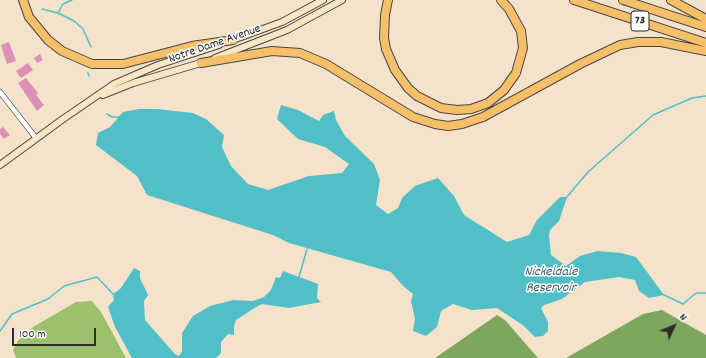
<!DOCTYPE html>
<html>
<head>
<meta charset="utf-8">
<style>
  body { margin:0 }
  #map { position:relative; width:706px; height:358px; overflow:hidden; background:#f4e3ca; font-family:Dekko,sans-serif }
  canvas { display:block }
  .north { position:absolute; left:654px; top:306px; width:40px; height:40px; -webkit-text-stroke:3px #fff; paint-order:stroke; rotate:46deg; font-size:11px; font-weight:700; line-height:16px; text-align:center; color:#2b2b2b }
  .north::after { content:''; display:block; margin:auto; width:14px; height:18px; background:#2b2b2b; clip-path:polygon(50% 0,100% 100%,50% 72%,0 100%) }
  .scale { position:absolute; left:12px; top:328px; width:84px; height:18px; box-sizing:border-box; border:2px solid #2b2b2b; border-top:0; padding-left:5px; font-size:12px; line-height:14px; white-space:nowrap; color:#2b2b2b; -webkit-text-stroke:3px #fff; paint-order:stroke }
</style>
</head>
<body>
<div id="map">
<canvas width="706" height="358"></canvas>
<div class="north">N</div>
<div class="scale">100 m</div>
</div>
<script>
const c = document.querySelector('canvas').getContext('2d');
c.lineJoin = 'round';
function fillPath(path, color) { c.fillStyle = color; c.fill(path, 'evenodd'); }
const toPath = rows => new Path2D(rows.map(r => 'M' + r).join(''));
function trace(path, color, width, dash) { c.strokeStyle = color; c.lineWidth = width; c.lineCap = dash ? 'butt' : 'round'; c.setLineDash(dash || []); c.stroke(path); }
function write(font, color, halo, rows, align = 'center') {
  c.font = font + ' Dekko,sans-serif'; c.lineWidth = 3; c.setLineDash([]); c.textBaseline = 'middle'; c.strokeStyle = halo; c.fillStyle = color; for (const [text, x, y, turn = 0] of rows) {
    c.save(); c.translate(x, y); c.rotate((+turn || 0) * Math.PI / 180); c.textAlign = isNaN(turn) ? turn : align; if (halo) c.strokeText(text, 0, 0); c.fillText(text, 0, 0); c.restore();
  }
}
fillPath(toPath([
  [92,301,101,312,126,358,16,358,13,350,19,339,33,327,76,302]
]), '#9dc06a');
fillPath(toPath([
  [662,310,706,335,706,358,566,358,643,314],
  [497,315,505,320,538,358,435,358]
]), '#7ea65e');
fillPath(toPath([
  [281,105,298,110,319,121,323,115,334,111,336,120,345,136,374,164,380,180,376,205,388,214,398,208,402,198,415,186,438,178,454,196,464,215,507,242,529,235,537,220,560,197,567,197,559,221,550,230,549,235,551,255,566,266,580,256,598,251,621,253,636,257,664,295,649,298,639,291,635,280,619,277,585,282,562,299,544,305,541,308,548,322,548,331,543,336,535,337,524,326,497,308,472,310,453,304,441,311,437,327,426,336,413,331,415,319,411,301,413,294,403,286,391,272,289,243,273,235,147,195,137,176,96,145,98,133,110,127,123,112,139,109,157,109,193,113,206,119,224,135,222,147,231,166,248,184,268,190,309,176,342,173,349,164,325,147,298,139,277,119],
  [134,268,140,271,140,278,148,295,144,301,145,320,175,354,179,356,182,351,182,333,193,316,210,306,233,300,253,301,264,297,271,290,276,277,280,278,283,271,318,284,317,298,321,302,289,308,262,304,256,307,236,320,234,326,234,335,228,334,221,342,221,353,216,358,132,358,115,327,108,307,114,300,113,294,121,288]
]), '#51bfc7');
trace(toPath([
  [42,9,58,13,74,21,83,29,91,47],
  [58,13,63,4,72,0],
  [88,73,89,76],
  [107,114,112,117,120,117],
  [566,198,588,172,653,115,692,98,706,96],
  [299,277,307,249],
  [662,294,683,304,696,293,706,293],
  [0,331,12,314,48,299,64,286,97,277,113,294]
]), '#51bfc7', 1.5);
fillPath(toPath([
  [9,42,16,61,7,64,1,45],
  [40,54,43,60,37,63,34,58],
  [28,63,33,70,21,78,16,71],
  [26,78,38,93,36,95,44,105,37,111,18,83],
  [3,127,10,135,4,139,0,134,0,129]
]), '#dd90b6');
const street = toPath([
  [0,92,36,138]
]);
const secondary = toPath([
  [230,41,282,22,323,0],
  [215,58,287,30,342,0],
  [103,95,133,83,204,62],
  [0,165,63,119,114,84,158,65,219,45]
]);
const highway = toPath([
  [23,0,29,17,48,40,62,51,92,64,123,64,192,46,233,40],
  [388,0,385,15,384,38,386,49,395,70,408,88,417,96,441,108,457,110,471,109,488,103,504,90,516,73,523,48,521,31,509,9,501,0],
  [574,0,706,43],
  [623,0,706,27],
  [671,0,706,19],
  [201,63,272,51,300,53,326,64,413,117,435,124,448,126,462,124,483,117,580,64,620,45,638,42,661,42,706,51]
]);
trace(street, '#494743', 6);
trace(secondary, '#494743', 8);
trace(highway, '#494743', 10);
trace(street, '#fff', 4.5);
trace(secondary, '#fbe6c4', 6);
trace(highway, '#f6c06b', 8);
for (const [x, y, w] of [
  [640,21,18]
]) { const box = new Path2D(); box.roundRect(x - w / 2, y - 10, w, 20, 3); c.fillStyle = '#fff'; c.fill(box); trace(box, '#2b2b2b', 1); }
write('bold 12px', '#2b2b2b', null, [
  ["73",640,21]
]);
write('13px', '#2b2b2b', '#fff', [
  ["Notre Dame Avenue",215,45,-19]
]);
write('italic 14px', '#385f62', '#fff', [
  ["Nickeldale",551,273],
  ["Reservoir",551,289]
]);
</script>
</body>
</html>
